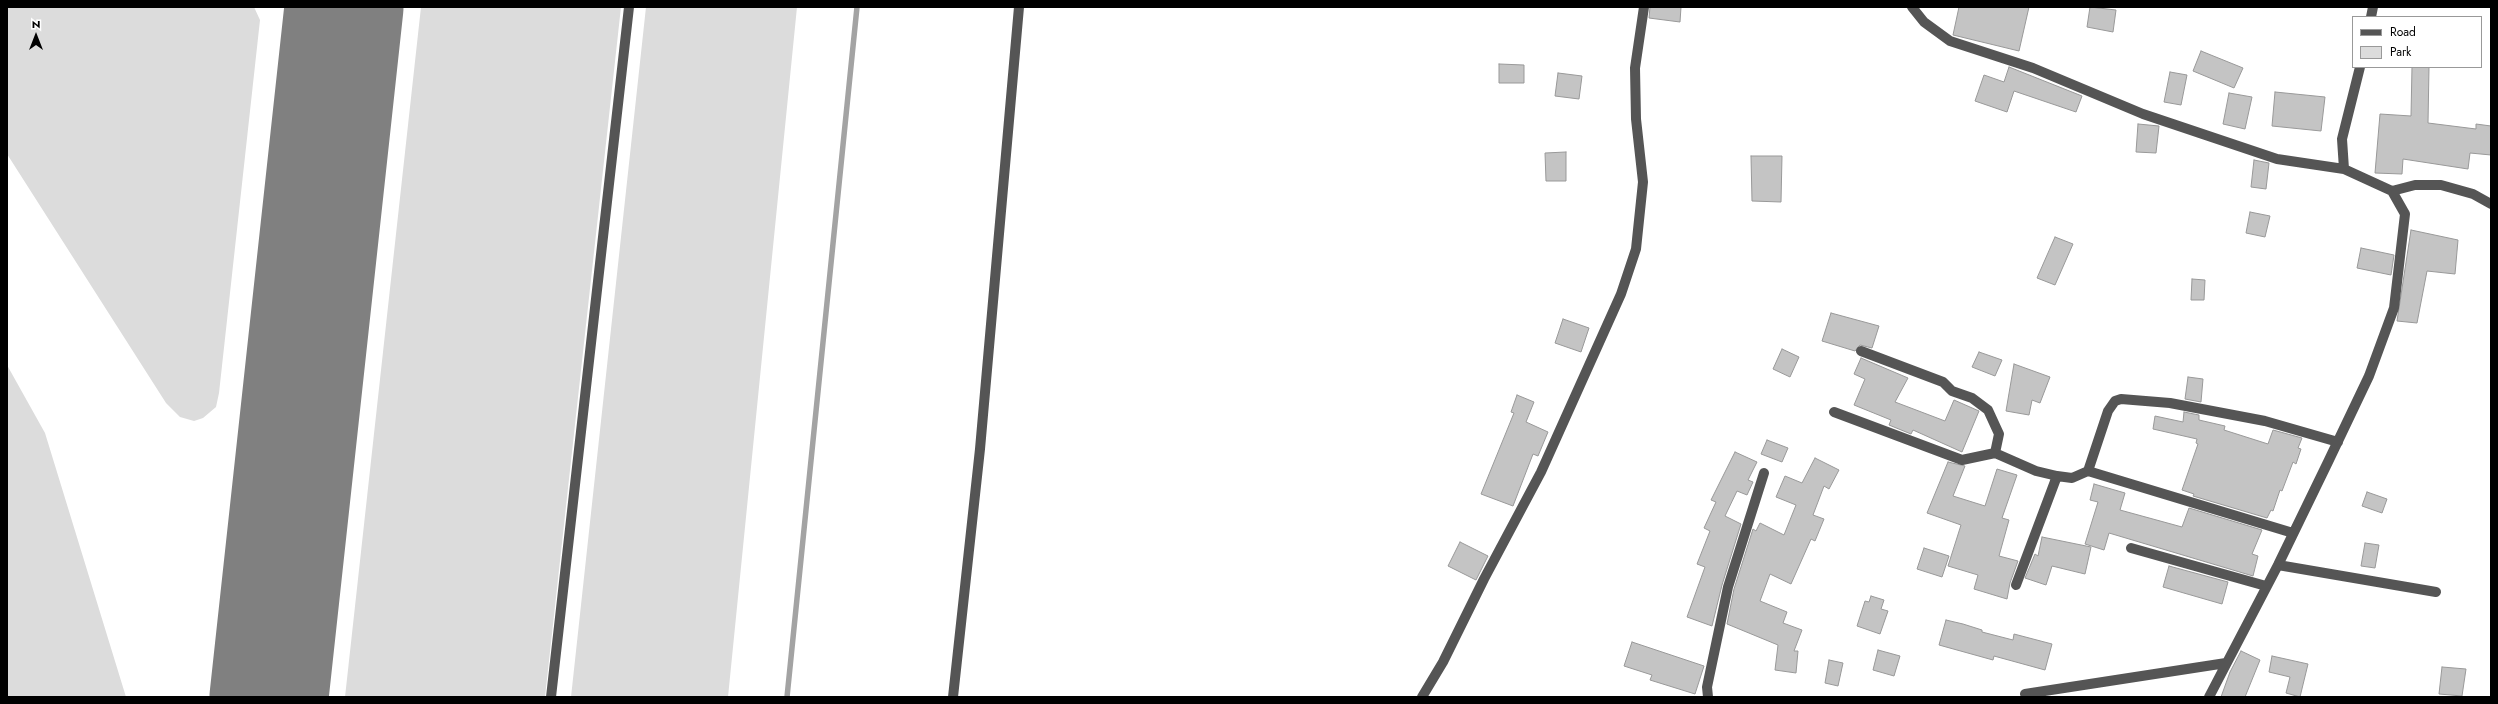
<!DOCTYPE html>
<html>
<head>
<meta charset="utf-8">
<style>
  body { margin:0 }
  #map { position:relative; width:2498px; height:704px; overflow:hidden; background:#fff; font-family:Jost,sans-serif }
  canvas { display:block }
  .frame { position:absolute; inset:0; border:8px solid #000; pointer-events:none }
  .legend { position:absolute; left:2352px; top:16px; width:130px; height:52px; box-sizing:border-box; background:#fff; border:1px solid #999; margin:0; padding:5px 7px; list-style:none; font-size:12px; color:#000 }
  .legend li { display:flex; align-items:center; gap:8px; height:20px }
  .legend b { width:20px; border:1px solid #999 }
  .north { position:absolute; left:16px; top:16px; width:40px; height:40px; -webkit-text-stroke:3px #fff; paint-order:stroke; rotate:0deg; font-size:11px; font-weight:700; line-height:16px; text-align:center; color:#000 }
  .north::after { content:''; display:block; margin:auto; width:14px; height:18px; background:#000; clip-path:polygon(50% 0,100% 100%,50% 72%,0 100%) }
</style>
</head>
<body>
<div id="map">
<canvas width="2498" height="704"></canvas>
<div class="frame"></div>
<ul class="legend">
<li><b style="height:5px;background:#555"></b>Road</li>
<li><b style="height:11px;background:#dcdcdc"></b>Park</li>
</ul>
<div class="north">N</div>
</div>
<script>
const c = document.querySelector('canvas').getContext('2d');
c.lineJoin = 'round';
function fillPath(path, color) { c.fillStyle = color; c.fill(path, 'evenodd'); }
const toPath = rows => new Path2D(rows.map(r => 'M' + r).join(''));
function trace(path, color, width, dash) { c.strokeStyle = color; c.lineWidth = width; c.lineCap = dash ? 'butt' : 'round'; c.setLineDash(dash || []); c.stroke(path); }
fillPath(toPath([
  [7,7,254,7,260,20,219,393,216,407,203,418,194,421,180,417,166,403,7,154],
  [421,7,621,7,545,697,345,697],
  [646,7,797,7,728,697,571,697],
  [7,365,45,433,126,697,7,697]
]), '#dcdcdc');
trace(toPath([
  [787,697,857,7]
]), '#a3a3a3', 5.5);
trace(toPath([
  [336,7,341,33]
]), '#808080', 48);
trace(toPath([
  [269,697,344,7]
]), '#808080', 119);
const building = toPath([
  [1650,7,1681,7,1680,22,1649,18,1650,7],
  [1959,7,2029,7,2019,51,1953,35,1959,7],
  [2090,7,2116,10,2113,32,2087,27,2090,7],
  [2201,51,2243,68,2234,88,2193,71,2201,51],
  [1499,64,1524,65,1524,83,1499,83,1499,64],
  [2009,67,2082,96,2076,112,2014,91,2007,112,1975,101,1984,75,2004,82,2009,67],
  [2412,67,2429,67,2428,123,2476,129,2476,124,2491,126,2491,155,2470,153,2468,169,2403,159,2402,174,2375,173,2380,114,2411,116,2412,67],
  [2170,72,2187,75,2181,105,2164,102,2170,72],
  [1558,73,1582,76,1579,99,1555,96,1558,73],
  [2275,92,2325,97,2321,131,2272,126,2275,92],
  [2229,93,2252,97,2245,129,2223,124,2229,93],
  [2138,124,2159,126,2156,153,2136,152,2138,124],
  [1566,152,1566,181,1546,181,1545,153,1566,152],
  [1751,156,1782,156,1781,202,1752,201,1751,156],
  [2254,160,2269,163,2266,189,2251,187,2254,160],
  [2250,212,2270,216,2265,237,2246,233,2250,212],
  [2411,230,2458,240,2455,274,2427,271,2417,323,2397,321,2411,230],
  [2055,237,2073,244,2055,285,2037,278,2055,237],
  [2361,248,2394,255,2391,275,2357,268,2361,248],
  [2192,279,2205,280,2204,300,2191,300,2192,279],
  [1831,313,1879,326,1872,348,1860,345,1855,351,1822,341,1831,313],
  [1563,319,1589,328,1581,352,1555,343,1563,319],
  [1782,349,1799,357,1790,377,1773,369,1782,349],
  [1979,352,2002,360,1995,376,1972,367,1979,352],
  [1861,358,1908,378,1895,402,1945,421,1954,400,1979,411,1962,452,1913,430,1911,434,1889,425,1891,420,1854,405,1865,379,1854,374,1861,358],
  [2014,364,2050,377,2040,403,2032,400,2029,415,2006,411,2014,364],
  [2188,377,2203,379,2201,402,2185,399,2188,377],
  [1517,395,1534,402,1526,422,1548,432,1538,456,1533,454,1513,506,1481,494,1514,413,1511,412,1517,395],
  [2184,412,2199,415,2199,420,2225,426,2224,430,2268,444,2273,430,2302,438,2298,448,2301,449,2296,464,2293,462,2282,491,2280,490,2273,511,2271,510,2267,518,2193,496,2194,494,2182,490,2198,444,2196,443,2197,439,2153,429,2155,416,2183,422,2184,412],
  [1767,440,1788,448,1782,462,1761,454,1767,440],
  [1735,452,1757,462,1748,480,1753,482,1747,495,1737,491,1725,516,1741,524,1722,585,1712,626,1687,617,1705,567,1697,564,1710,531,1704,528,1716,502,1711,500,1735,452],
  [1815,458,1839,470,1829,489,1824,486,1813,515,1824,519,1815,541,1811,539,1791,584,1770,574,1760,601,1787,612,1783,623,1802,630,1794,651,1798,651,1796,673,1775,670,1778,645,1727,624,1734,589,1753,529,1756,531,1760,523,1784,535,1796,505,1776,497,1785,476,1802,483,1815,458],
  [1948,462,1965,466,1953,496,1985,506,1997,469,2017,475,2002,518,2009,520,1999,556,2018,561,2010,583,2007,599,1974,589,1978,575,1948,566,1961,525,1927,513,1948,462],
  [2094,484,2125,493,2120,510,2182,527,2189,508,2262,530,2252,554,2258,556,2253,576,2109,533,2104,550,2085,544,2098,502,2090,500,2094,484],
  [2367,492,2387,499,2382,513,2362,506,2367,492],
  [2042,537,2091,547,2085,574,2052,566,2046,585,2025,578,2035,554,2038,556,2042,537],
  [1460,542,1488,556,1476,580,1448,566,1460,542],
  [2365,543,2379,545,2375,568,2361,566,2365,543],
  [1924,548,1949,556,1942,577,1917,569,1924,548],
  [2169,566,2228,582,2222,604,2163,587,2169,566],
  [1871,596,1884,600,1881,609,1888,611,1880,634,1857,626,1865,601,1869,602,1871,596],
  [1946,620,1963,624,1982,630,1982,632,2013,640,2014,634,2052,644,2045,670,1994,656,1993,660,1939,645,1946,620],
  [1632,642,1704,666,1695,694,1650,680,1652,675,1624,666,1632,642],
  [1878,650,1900,656,1894,676,1873,670,1878,650],
  [2241,651,2260,660,2245,697,2221,697,2230,672,2241,651],
  [2272,656,2308,664,2300,697,2286,693,2290,677,2269,672,2272,656],
  [1829,660,1843,663,1838,686,1825,683,1829,660],
  [2442,667,2466,669,2462,696,2439,694,2442,667]
]);
fillPath(building, '#c4c4c4');
trace(building, '#999', 1);
trace(toPath([
  [1912,7,1924,22,1950,41,2033,68,2143,114,2277,159,2344,169],
  [2371,17,2373,7],
  [2392,191,2415,185,2441,185,2473,194,2491,204],
  [1861,351,1943,382,1952,391,1972,398,1988,410,1999,434,1995,453,2036,471,2057,476,2072,478,2088,471,2108,411,2115,401,2121,399,2170,403,2265,421,2338,442],
  [1834,412,1962,460,1995,453],
  [2088,471,2293,533],
  [2131,548,2266,586],
  [2278,565,2436,592],
  [2016,585,2057,476],
  [2025,694,2226,663],
  [551,697,629,7],
  [953,697,980,449,1019,7],
  [1422,697,1443,662,1484,579,1541,472,1621,294,1636,249,1643,182,1636,119,1635,68,1644,7],
  [1708,697,1707,687,1728,587,1764,473],
  [2209,697,2278,565,2328,462,2369,376,2394,308,2405,214,2392,191,2344,169,2342,139,2360,67]
]), '#555', 10);
</script>
</body>
</html>
